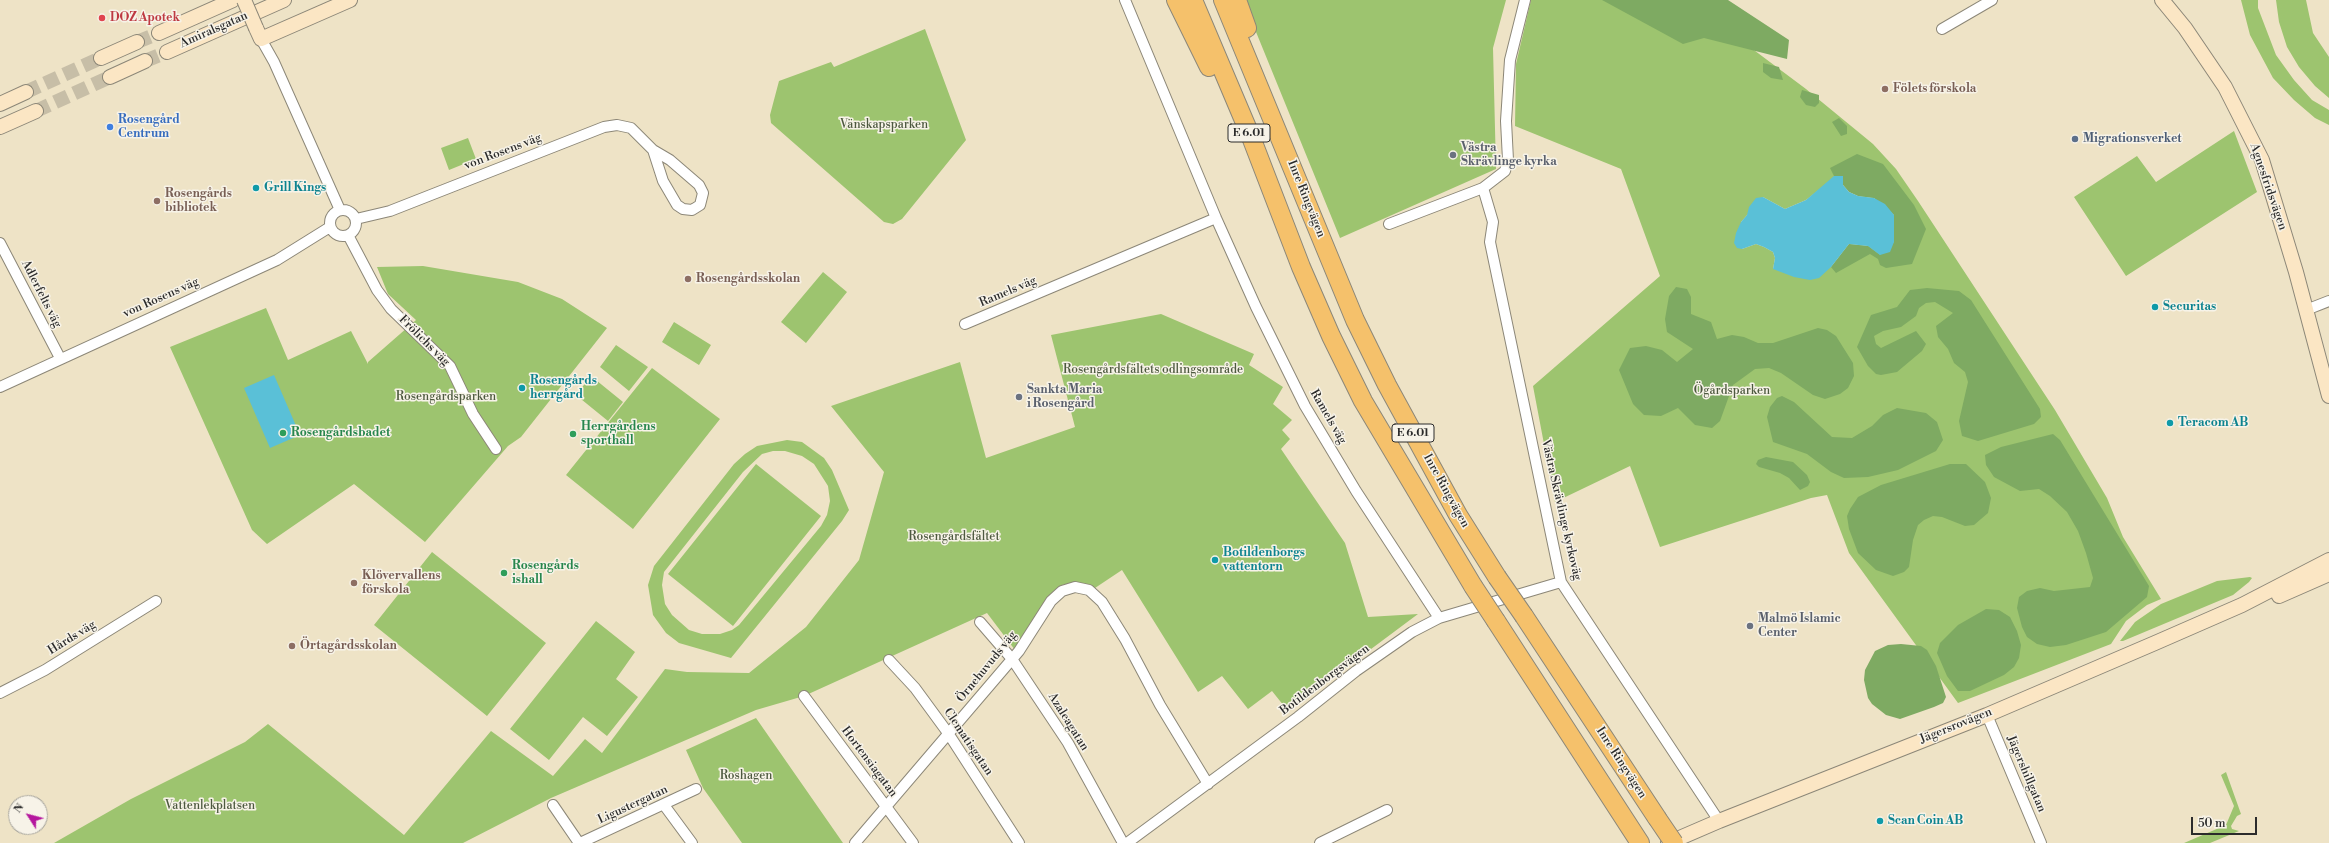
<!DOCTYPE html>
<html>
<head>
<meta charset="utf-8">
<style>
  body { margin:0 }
  #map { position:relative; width:2329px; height:843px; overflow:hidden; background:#eee3c6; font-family:"Libre Bodoni",serif }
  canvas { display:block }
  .north { position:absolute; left:8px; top:795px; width:40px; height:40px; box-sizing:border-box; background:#f7f3e8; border:1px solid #a5a39c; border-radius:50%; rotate:306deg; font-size:11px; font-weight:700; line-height:16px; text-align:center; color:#2b2b2b }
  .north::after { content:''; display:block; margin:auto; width:14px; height:18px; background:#b5179e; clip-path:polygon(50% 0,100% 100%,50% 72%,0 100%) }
  .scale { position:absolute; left:2191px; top:817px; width:66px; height:18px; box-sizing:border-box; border:2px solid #2b2b2b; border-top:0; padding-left:5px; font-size:12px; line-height:14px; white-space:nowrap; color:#2b2b2b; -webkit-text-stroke:3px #f7f3e8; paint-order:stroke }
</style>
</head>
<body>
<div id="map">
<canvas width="2329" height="843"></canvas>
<div class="north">N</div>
<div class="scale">50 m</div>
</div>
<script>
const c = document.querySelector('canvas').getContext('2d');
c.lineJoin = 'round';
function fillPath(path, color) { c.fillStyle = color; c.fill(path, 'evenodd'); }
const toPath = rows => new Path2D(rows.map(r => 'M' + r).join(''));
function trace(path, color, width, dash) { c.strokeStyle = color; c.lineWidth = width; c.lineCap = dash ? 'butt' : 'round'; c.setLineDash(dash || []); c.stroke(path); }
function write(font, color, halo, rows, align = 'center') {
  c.font = font + ' "Libre Bodoni",serif'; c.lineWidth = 3; c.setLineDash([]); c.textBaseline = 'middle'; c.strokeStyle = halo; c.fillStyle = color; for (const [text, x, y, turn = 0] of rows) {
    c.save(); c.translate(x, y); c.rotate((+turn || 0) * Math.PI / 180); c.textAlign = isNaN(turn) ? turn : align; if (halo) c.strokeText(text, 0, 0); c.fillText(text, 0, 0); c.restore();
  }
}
fillPath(toPath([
  [1243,0,1506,0,1493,48,1496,169,1340,238],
  [1531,0,1687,0,1806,89,1873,144,1896,169,1918,201,2055,410,2107,498,2123,537,2161,599,2147,605,2126,621,2111,644,1958,703,1849,553,1827,495,1811,498,1660,547,1630,466,1555,502,1533,386,1660,276,1621,169,1515,126,1516,64],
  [1843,176,1858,196,1874,198,1885,204,1894,215,1894,242,1868,246,1849,244,1831,267,1773,269,1775,258,1773,252,1764,247,1756,244,1742,249,1741,222,1763,197,1785,209,1806,200,1824,186],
  [2241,0,2258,0,2258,8,2276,55,2294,80,2312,100,2329,110,2329,125,2315,118,2294,100,2273,78,2250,35],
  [2276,0,2306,0,2313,33,2329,57,2329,98,2315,86,2299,67,2287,47,2279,22],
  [925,29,966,140,902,219,893,224,884,222,771,123,770,115,779,81,831,62,834,67],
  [2234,131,2257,192,2126,276,2074,197,2137,156,2156,182],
  [468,138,476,159,449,170,441,148],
  [423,266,518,282,562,299,607,328,521,437,508,446,425,542,354,484,267,544,252,530,170,347,266,308,288,360,351,331,368,364,368,362,416,320,388,294,377,267],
  [823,272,847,292,806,343,781,322],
  [1161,314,1254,354,1249,365,1283,387,1273,404,1292,420,1282,430,1290,439,1281,449,1345,543,1368,617,1418,614,1288,711,1272,691,1248,709,1222,676,1198,692,1122,570,1095,588,1081,583,1062,585,1047,600,1015,650,987,613,804,696,756,710,551,798,463,843,54,843,131,799,245,742,268,724,404,835,491,731,553,776,585,739,602,753,665,669,687,672,749,673,806,627,859,560,884,472,831,406,960,362,986,458,1075,427,1051,335],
  [674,322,711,345,699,365,662,342],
  [616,345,648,367,629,391,600,367],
  [652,368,720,419,633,529,566,475],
  [591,376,623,402,608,421,576,395],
  [787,440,802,442,824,458,832,470,849,510,842,521,731,658,679,643,666,633,653,615,648,585,654,566,734,464,745,454,757,446],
  [773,451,785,451,802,456,814,464,828,486,830,501,827,515,821,526,739,625,732,630,720,634,702,634,689,630,672,615,665,604,662,585,664,572,743,472,762,454],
  [756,464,821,516,733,626,668,574],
  [432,552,546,643,487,716,374,625],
  [2250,577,2252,578,2249,582,2233,595,2123,641,2120,641,2135,622,2161,604,2217,581],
  [596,621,635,652,616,679,638,697,607,736,583,717,549,760,510,729],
  [756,718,843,843,742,843,703,788,686,750],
  [2226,772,2241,814,2237,816,2231,826,2232,829,2239,831,2210,843,2184,843,2226,825,2234,806,2221,775]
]), '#9dc46f');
fillPath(toPath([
  [1602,0,1728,0,1789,40,1787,59,1704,38,1683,44],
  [1763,63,1779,67,1783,80,1771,78,1763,72],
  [1802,90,1819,95,1819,103,1815,107,1806,105,1800,97],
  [1839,118,1847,126,1847,134,1841,136,1832,122],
  [1857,154,1883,164,1914,205,1926,229,1912,264,1886,268,1880,265,1878,259,1870,254,1836,273,1831,267,1849,244,1868,246,1880,255,1894,242,1894,215,1874,198,1858,196,1849,192,1843,185,1843,176,1834,176,1830,168],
  [1676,287,1687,289,1691,297,1691,314,1711,322,1717,339,1732,335,1744,337,1758,343,1773,343,1818,328,1827,330,1836,336,1853,363,1854,376,1848,388,1840,394,1825,399,1813,395,1781,373,1769,368,1755,369,1733,385,1720,421,1712,428,1695,425,1678,408,1661,416,1644,415,1633,404,1619,370,1630,348,1646,346,1662,350,1677,362,1693,349,1667,332,1665,319,1669,296],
  [1927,288,1959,291,1971,300,2040,409,2041,417,2034,424,1978,441,1962,436,1959,421,1968,382,1965,372,1954,363,1948,349,1938,337,1936,326,1953,313,1935,302,1926,303,1919,308,1916,316,1901,327,1883,331,1874,336,1876,344,1881,348,1916,331,1926,344,1922,351,1897,372,1881,375,1876,374,1868,366,1857,347,1871,315,1897,307,1910,290],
  [1782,396,1794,402,1832,437,1852,438,1872,426,1883,415,1897,408,1926,413,1937,422,1943,440,1936,451,1898,470,1868,477,1844,478,1831,472,1807,454,1773,442,1767,417,1770,407,1777,398],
  [2053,434,2060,440,2149,586,2147,597,2106,632,2066,645,2050,647,2037,644,2027,637,2022,627,2017,608,2019,597,2027,591,2040,588,2054,591,2090,587,2093,578,2086,553,2078,531,2067,512,2050,496,2039,489,2020,491,1994,477,1986,465,1985,455,2001,447],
  [1766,457,1793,462,1807,475,1810,482,1808,486,1800,490,1789,478,1780,473,1759,467,1756,464,1758,460],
  [1950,464,1966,464,1985,482,1991,498,1988,513,1974,525,1965,526,1942,517,1933,516,1924,520,1918,525,1913,540,1909,567,1904,572,1893,576,1876,570,1858,553,1849,529,1847,516,1850,509,1858,497,1881,485],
  [1986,609,1999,610,2010,617,2017,631,2021,645,2019,658,2014,667,2004,675,1970,691,1958,691,1947,676,1937,653,1940,643,1958,625],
  [1901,644,1921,646,1927,650,1936,666,1946,697,1943,703,1934,707,1900,719,1886,715,1872,704,1868,698,1864,680,1865,670,1875,651,1888,645]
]), '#7eaa62');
fillPath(toPath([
  [1834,176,1843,176,1843,185,1849,192,1858,196,1874,198,1885,204,1894,215,1894,242,1890,252,1880,255,1868,246,1849,244,1831,267,1819,278,1810,280,1794,277,1773,269,1775,258,1773,252,1764,247,1756,244,1742,249,1737,248,1734,243,1736,233,1741,222,1747,215,1749,207,1756,198,1763,197,1785,209,1806,200],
  [274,375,300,435,270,448,244,388]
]), '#5ac0d7');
trace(toPath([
  [137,42,159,33],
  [145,61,167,52],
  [26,92,101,58],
  [36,111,110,77]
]), '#c7bea7', 14, [14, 7]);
const street = toPath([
  [1125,0,1216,218,1256,307,1305,406,1356,491,1439,618],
  [1942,29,1992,0],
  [261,39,274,62,340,210],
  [1483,188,1493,222,1490,242,1561,582,1719,821],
  '330 223a13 13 0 1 1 26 0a13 13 0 1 1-26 0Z',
  [356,219,390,211,604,127,617,125,631,128,653,150,663,181,677,205,683,209,692,210,700,205,703,193,699,185,670,160,653,150],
  [1389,224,1483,188,1505,171,1508,160,1506,121,1510,60,1525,0],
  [348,235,377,290,391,309,450,366,473,414,496,449],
  [0,243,60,358],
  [2306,310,2329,301],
  [965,324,1216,218],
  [0,387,277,260,330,227],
  [980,622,1012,659,1068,743,1123,843],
  [889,660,915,688,948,733,1019,843],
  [0,693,45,670,156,601],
  [804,696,913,843],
  [1987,715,2041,843],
  [553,805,579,843],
  [664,805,692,843],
  [580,843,696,789],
  [855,843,1019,651,1051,601,1062,591,1075,587,1089,590,1102,602,1125,639,1160,705,1208,784],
  [1127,843,1298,717,1356,671,1412,632,1439,618,1561,582],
  [1320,843,1387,810]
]);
const secondary = toPath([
  [2162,0,2185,28,2225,87,2262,160,2296,272,2329,396],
  [256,28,261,39,350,0],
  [159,33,233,0],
  [167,52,284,0],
  [101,58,137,42],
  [110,77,145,61],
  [0,104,26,92],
  [0,127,36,111],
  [2279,596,2329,574],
  [1668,843,1719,821,1987,715,2155,643,2242,605,2329,560]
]);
const highway = toPath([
  [1176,0,1209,67],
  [1193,0,1251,137,1301,267,1331,336,1363,401,1473,586],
  [1223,0,1355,320,1387,385,1458,515,1497,577],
  [1237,0,1247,28],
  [1524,616,1657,818],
  [1496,621,1640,843]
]);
trace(street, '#8c8778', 12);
trace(secondary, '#8c8778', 16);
trace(highway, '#8c8778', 20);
trace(street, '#fff', 10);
trace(secondary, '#fbe6c4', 14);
trace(highway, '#f5c16b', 18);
const secondaryBridge = toPath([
  [244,0,256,28]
]);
const highwayBridge = toPath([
  [1497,577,1524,616],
  [1473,586,1496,621],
  [1657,818,1674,843]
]);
trace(secondaryBridge, '#8c8778', 16, []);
trace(highwayBridge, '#8c8778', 20, []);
trace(secondaryBridge, '#fbe6c4', 14);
trace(highwayBridge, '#f5c16b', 18);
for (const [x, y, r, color] of [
  [102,18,4,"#e0444e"],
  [1885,89,4,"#8d6e63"],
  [110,127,4,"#3f7fe0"],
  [2075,139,4,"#5c6f8a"],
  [1453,155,4,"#6b7280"],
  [256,188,4,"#0f9aa8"],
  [157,201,4,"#8d6e63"],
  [688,279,4,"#8d6e63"],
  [2155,307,4,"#0f9aa8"],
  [522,388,4,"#0f9aa8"],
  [1019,397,4,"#6b7280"],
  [2170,423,4,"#0f9aa8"],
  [283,433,4,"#2e9e5b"],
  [573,434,4,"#2e9e5b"],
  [1215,560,4,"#0f9aa8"],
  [504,573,4,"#2e9e5b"],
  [354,583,4,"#8d6e63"],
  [1750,626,4,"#6b7280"],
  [292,646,4,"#8d6e63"],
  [1880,821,4,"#0f9aa8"]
]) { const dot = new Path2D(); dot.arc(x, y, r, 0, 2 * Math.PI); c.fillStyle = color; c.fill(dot); trace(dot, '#f7f3e8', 1.5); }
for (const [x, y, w] of [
  [1249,133,42],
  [1413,433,42]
]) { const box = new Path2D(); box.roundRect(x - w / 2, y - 9, w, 18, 3); c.fillStyle = '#f7f3e8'; c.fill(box); trace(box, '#2b2b2b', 1); }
write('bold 11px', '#2b2b2b', null, [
  ["E 6.01",1249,133],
  ["E 6.01",1413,433]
]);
write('bold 12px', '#be3a42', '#f7f3e8', [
  ["DOZ Apotek",110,18]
], 'left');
write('12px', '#2b2b2b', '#f7f3e8', [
  ["Amiralsgatan",214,30,-24],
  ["von Rosens väg",503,152,-21],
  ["Agnesfridsvägen",2268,187,71],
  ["Inre Ringvägen",1306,199,68],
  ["Ramels väg",1008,292,-23],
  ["Adlerfelts väg",41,294,63],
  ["von Rosens väg",161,298,-24],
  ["Frölichs väg",424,341,45],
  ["Ramels väg",1328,417,60],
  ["Inre Ringvägen",1446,491,61],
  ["Västra Skrävlinge kyrkoväg",1561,510,77],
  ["Hårds väg",72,638,-32],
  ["Örnehuvuds väg",987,667,-51],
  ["Botildenborgsvägen",1325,680,-37],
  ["Azaleagatan",1068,722,58],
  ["Jägersrovägen",1956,726,-22],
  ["Clematisgatan",968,742,56],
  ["Hortensiagatan",869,762,53],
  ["Inre Ringvägen",1621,763,57],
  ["Jägershillgatan",2026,774,67],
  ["Ligustergatan",633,805,-25]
]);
write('bold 12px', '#785e54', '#f7f3e8', [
  ["Fölets förskola",1893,89],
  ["Rosengårds",165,194],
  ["bibliotek",165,208],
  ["Rosengårdsskolan",696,279],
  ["Klövervallens",362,576],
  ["förskola",362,590],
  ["Örtagårdsskolan",300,646]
], 'left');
write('bold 12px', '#366cbe', '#f7f3e8', [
  ["Rosengård",118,120],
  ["Centrum",118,134]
], 'left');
write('12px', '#4d593f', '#f7f3e8', [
  ["Vänskapsparken",884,125],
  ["Rosengårdsfältets odlingsområde",1153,370],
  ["Ögårdsparken",1732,391],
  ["Rosengårdsparken",446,397],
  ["Rosengårdsfältet",954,537],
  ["Roshagen",746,776],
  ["Vattenlekplatsen",210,806]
]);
write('bold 12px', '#4e5e75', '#f7f3e8', [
  ["Migrationsverket",2083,139]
], 'left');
write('bold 12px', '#5b616d', '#f7f3e8', [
  ["Västra",1461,148],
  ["Skrävlinge kyrka",1461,162],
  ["Sankta Maria",1027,390],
  ["i Rosengård",1027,404],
  ["Malmö Islamic",1758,619],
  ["Center",1758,633]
], 'left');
write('bold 12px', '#0d838f', '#f7f3e8', [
  ["Grill Kings",264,188],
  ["Securitas",2163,307],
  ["Rosengårds",530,381],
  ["herrgård",530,395],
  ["Teracom AB",2178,423],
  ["Botildenborgs",1223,553],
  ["vattentorn",1223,567],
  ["Scan Coin AB",1888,821]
], 'left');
write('bold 12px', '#27864d', '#f7f3e8', [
  ["Herrgårdens",581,427],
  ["sporthall",581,441],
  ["Rosengårdsbadet",291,433],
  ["Rosengårds",512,566],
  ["ishall",512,580]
], 'left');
</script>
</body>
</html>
